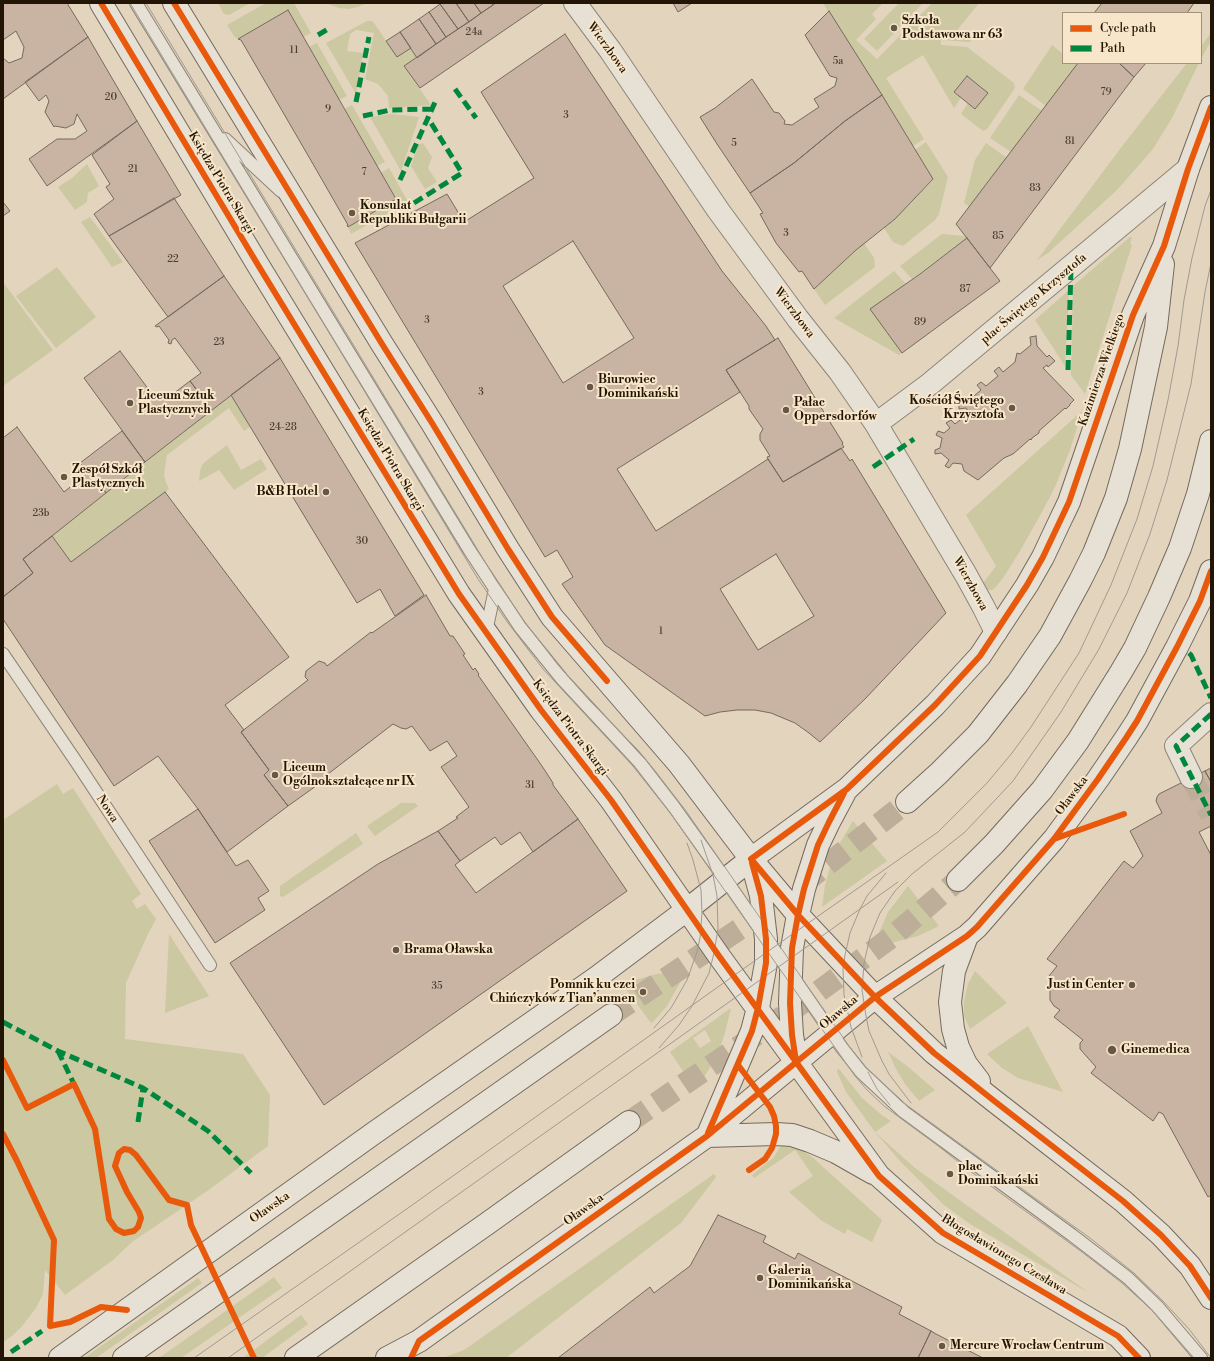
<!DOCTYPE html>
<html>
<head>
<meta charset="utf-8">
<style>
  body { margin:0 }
  #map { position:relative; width:1214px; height:1361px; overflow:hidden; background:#e3d4bd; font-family:"Libre Bodoni",serif }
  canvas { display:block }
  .frame { position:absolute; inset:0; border:4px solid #221505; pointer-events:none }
  .legend { position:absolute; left:1062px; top:12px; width:140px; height:52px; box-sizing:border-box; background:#f7e6ca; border:1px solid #a2927b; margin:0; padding:5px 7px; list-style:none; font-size:12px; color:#221505 }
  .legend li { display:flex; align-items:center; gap:8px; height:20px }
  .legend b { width:20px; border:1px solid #a2927b }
</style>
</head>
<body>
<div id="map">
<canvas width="1214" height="1361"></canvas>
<div class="frame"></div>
<ul class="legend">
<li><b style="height:5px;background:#e8590c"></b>Cycle path</li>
<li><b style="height:5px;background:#00873e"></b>Path</li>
</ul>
</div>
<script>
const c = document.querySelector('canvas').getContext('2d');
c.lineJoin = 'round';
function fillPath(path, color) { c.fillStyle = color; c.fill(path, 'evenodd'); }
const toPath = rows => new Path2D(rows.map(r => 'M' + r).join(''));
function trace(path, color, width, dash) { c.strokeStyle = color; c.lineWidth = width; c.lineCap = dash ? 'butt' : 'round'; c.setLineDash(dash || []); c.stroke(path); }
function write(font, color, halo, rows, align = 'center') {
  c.font = font + ' "Libre Bodoni",serif'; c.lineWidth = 4; c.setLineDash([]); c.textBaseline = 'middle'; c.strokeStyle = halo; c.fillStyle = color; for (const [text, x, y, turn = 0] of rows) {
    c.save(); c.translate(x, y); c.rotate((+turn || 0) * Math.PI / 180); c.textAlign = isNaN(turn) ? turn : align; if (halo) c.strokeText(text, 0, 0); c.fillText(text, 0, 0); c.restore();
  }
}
fillPath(toPath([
  [218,3,250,3,229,15,224,14],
  [266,3,294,3,311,33,303,37,288,10,238,39,234,36,227,25],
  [326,3,367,3,358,7,349,9,339,8],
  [823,3,883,3,872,14,876,19,856,40,877,59,932,3,979,3,958,29,971,40,970,42,941,40,941,45,967,47,1014,83,1015,88,987,129,983,131,961,114,968,103,975,109,988,93,954,92,961,98,954,108,923,55,886,78,924,139,913,146],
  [899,3,923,3,877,51,864,39],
  [367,21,372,21,374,23,397,57,411,48,417,58,404,66,431,105,389,108,388,96,378,84,365,79,374,33,356,30,350,34,347,51,363,53,356,94,326,43],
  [1211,33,1211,41,1201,59,1201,46],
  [317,43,347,96,339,100,309,47],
  [1052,45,1063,54,1063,63,1074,63,1077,65,1046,106,1023,89],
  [1187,63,1199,63,1172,118,1153,149,1117,190,1048,253,1037,260,1123,145],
  [1019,95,1042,111,1011,152,990,138],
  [352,105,385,162,377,166,345,109],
  [392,114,419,117,401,171,370,117],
  [926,142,948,177,939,214,935,220,903,246,893,242,884,228,895,219,933,180,915,150],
  [423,143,432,157,428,168,437,182,425,189,411,166,418,145],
  [986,143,1007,158,970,207,964,203,975,160],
  [87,164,99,186,88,193,87,202,75,210,58,187,72,178],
  [389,168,408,202,351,234,348,227,396,199,381,173],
  [90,217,123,262,112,267,81,222],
  [942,234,965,236,967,238,912,279,900,266],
  [1130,237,1132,237,1130,244,1132,245,1085,394,1071,375,1073,286],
  [864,243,874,258,875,267,825,305,814,289],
  [57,267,96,317,56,348,16,296],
  [894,271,906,284,871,309,902,353,899,355,834,318],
  [3,282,53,350,3,386],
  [1069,290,1065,366,1035,320],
  [231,395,250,427,244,431,229,408,167,455,164,475,166,482,169,489,71,562,52,536],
  [1082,411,1070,450,1055,487,1042,512,1020,551,1003,578,994,589,992,590,987,590,983,583,996,566,966,515],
  [227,445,241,470,261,459,267,469,234,490,219,470,199,481,200,471,202,465,206,461],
  [57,784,63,794,73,788,141,894,132,901,137,909,145,904,156,919,148,934,126,983,125,1039,243,1054,270,1095,268,1146,210,1189,132,1242,113,1260,65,1295,45,1270,43,1294,36,1308,23,1325,12,1336,3,1342,3,820],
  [401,803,415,803,418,806,375,836,367,826],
  [853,821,887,861,822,907,825,885,834,853],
  [356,833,363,844,283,897,280,896,280,886],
  [908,886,939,926,918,936,891,943,874,944,888,912],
  [169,934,209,996,165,1013],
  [678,971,685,973,681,981,667,1006,652,1023,651,1023,623,985,635,980,657,974],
  [975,971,1007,1003,970,1029,964,1016,964,1001,968,984],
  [731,1008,725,1033,721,1045,711,1066,696,1090,670,1052],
  [705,1030,711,1041,700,1048,693,1038],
  [1028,1026,1063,1092,1018,1078,1002,1068,987,1054],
  [888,1052,907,1066,935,1090,919,1101,905,1084,896,1069],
  [839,1069,862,1098,883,1116,891,1121,875,1132,915,1168,1089,1293,970,1224,944,1205,900,1161,875,1132,846,1092,837,1072,837,1070],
  [781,1145,798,1147,812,1157,882,1220,872,1242,847,1229,845,1234,822,1221,789,1192,813,1176,795,1150,754,1178,752,1175,774,1157],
  [714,1174,716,1177,681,1223,506,1358,443,1358,464,1350],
  [274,1277,282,1288,181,1358,159,1358],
  [198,1278,202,1283,96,1358,84,1358],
  [301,1315,308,1324,262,1358,243,1358]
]), '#ccc8a2');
const building = toPath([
  [3,3,67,3,88,37,3,99,3,58,9,63,22,58,24,47,16,31,3,40,3,3],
  [442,3,456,3,469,22,458,29,440,4,442,3],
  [456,3,474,3,481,13,469,22,456,3],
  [474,3,491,3,493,5,481,13,474,3],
  [496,3,544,3,420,88,404,66,496,3],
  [673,3,692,3,678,12,673,3],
  [1102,3,1194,3,1187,13,1094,13,1102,3],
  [440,4,458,29,446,37,429,12,440,4],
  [288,10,396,199,348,227,347,225,348,225,313,164,241,40,238,39,288,10],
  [829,11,882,95,845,121,794,163,750,193,717,144,700,117,715,108,752,79,774,112,779,113,785,121,784,124,792,125,819,107,814,99,835,86,837,78,830,76,805,35,829,11],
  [429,12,446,37,436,44,419,19,429,12],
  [419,19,436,44,417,58,400,32,419,19],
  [400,32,411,48,397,57,386,41,400,32],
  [565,34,722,271,766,326,775,340,726,370,740,392,617,469,656,531,768,459,783,482,841,448,850,461,852,459,946,613,865,699,820,742,809,733,795,723,771,713,755,710,737,710,720,712,705,716,605,645,562,584,573,577,557,550,545,557,355,243,447,194,464,222,534,178,481,92,565,34],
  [573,241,634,338,563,383,503,286,573,241],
  [776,554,814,616,758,650,720,589,776,554],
  [88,37,137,121,47,186,29,159,57,139,75,139,87,131,77,114,74,124,66,128,55,126,54,127,45,112,49,101,46,95,39,101,25,82,88,37],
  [1078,63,1119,63,1134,77,990,268,956,224,1078,63],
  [1119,63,1146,63,1134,77,1119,63],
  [967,76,988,93,975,109,954,92,967,76],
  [882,95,933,179,895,219,856,250,814,289,802,271,799,272,776,243,760,214,763,213,750,193,794,163,845,121,882,95],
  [137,121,181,195,109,236,94,214,114,199,106,187,110,184,92,155,137,121],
  [174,198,224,276,168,317,109,236,174,198],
  [3,202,10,211,3,216,3,202],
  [967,238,1000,281,902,353,870,309,920,274,967,238],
  [224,276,280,358,212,410,190,381,201,373,175,338,172,340,171,344,168,343,169,340,159,326,157,327,155,326,224,276],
  [1036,336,1037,346,1047,357,1049,355,1055,361,1048,367,1047,365,1043,368,1074,400,1070,404,1070,405,1066,409,1065,408,1039,431,1039,433,1032,438,1031,440,1030,439,1013,454,1004,458,978,480,964,471,962,464,953,463,949,468,945,466,949,460,941,453,935,454,935,450,940,448,942,438,936,435,938,431,944,433,950,428,946,423,951,420,955,424,969,413,966,408,959,409,959,403,966,403,981,390,977,385,981,382,986,386,998,376,994,371,999,367,1003,372,1015,362,1017,353,1020,354,1031,345,1030,337,1036,336],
  [778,338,843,443,842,444,844,447,783,482,768,459,767,457,770,456,760,440,760,434,763,429,749,409,749,406,726,370,778,338],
  [120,351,155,398,165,400,190,381,212,410,145,462,84,378,120,351],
  [280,358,424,595,395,616,380,589,357,603,231,395,280,358],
  [17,427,64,492,90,471,106,493,23,559,33,573,3,597,3,438,17,427],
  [122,431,145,462,106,493,90,471,88,473,80,463,122,431],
  [165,492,289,657,225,705,244,730,241,732,269,770,264,775,288,806,227,852,198,809,158,756,114,786,3,619,3,597,33,573,23,559,52,536,71,562,165,492],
  [426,595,450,636,453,636,465,654,463,655,473,670,475,668,479,674,478,675,542,766,553,783,553,785,578,819,533,852,520,832,501,845,495,837,460,861,438,831,458,818,456,817,469,807,441,767,457,756,447,741,430,751,412,726,406,729,401,728,393,724,328,774,330,776,288,806,264,775,269,770,241,732,308,680,305,677,306,671,319,661,325,663,327,666,371,632,372,633,426,595],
  [1211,768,1211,782,1205,771,1211,768],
  [1205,771,1211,782,1211,826,1199,832,1211,855,1211,1195,1208,1197,1163,1114,1159,1112,1153,1121,1091,1073,1096,1067,1080,1049,1080,1043,1083,1040,1054,1017,1060,1010,1054,1006,1050,1000,1050,990,1056,982,1049,976,1057,966,1047,959,1124,861,1133,868,1143,856,1130,831,1162,813,1156,801,1157,797,1159,794,1205,771],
  [198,809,236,866,248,860,269,891,258,898,265,910,215,943,149,841,198,809],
  [578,819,627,891,324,1105,230,963,378,864,438,831,460,861,455,865,476,893,578,819],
  [718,1215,766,1236,763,1242,795,1259,798,1253,902,1307,899,1314,931,1331,918,1358,558,1358,650,1287,654,1293,690,1266,718,1215],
  [931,1331,936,1334,983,1358,918,1358,931,1331]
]);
fillPath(building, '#c9b4a4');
trace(building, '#746a5d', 1);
trace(toPath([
  [1191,777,1211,815]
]), '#bcae98', 22, [22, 11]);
trace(toPath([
  [611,1015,777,904,907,802],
  [629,1122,814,995,893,936,958,880]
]), '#bcae98', 22, [22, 11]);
const lane = toPath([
  [136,3,470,551,520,627,562,679,640,763,674,807,726,880,842,1048,861,1072,904,1112,1072,1235,1128,1278,1157,1306,1201,1358],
  [225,139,281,191],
  [486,632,495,589],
  [3,654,77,763,210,965]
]);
const street = toPath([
  [575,3,610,50,718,210,798,319,840,372,876,424,966,575,983,606,996,632],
  [876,424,931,383,1188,169],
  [1191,777,1176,746,1211,714]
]);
const secondary = toPath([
  [101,3,258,265,459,594,541,710,611,800,719,956,879,1176,943,1233,1118,1336,1139,1358],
  [174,3,382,344,432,423,508,549,552,617,679,764,751,859,798,915,875,997,934,1053,993,1100,1123,1201,1161,1235,1190,1266,1211,1298],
  [907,802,938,774,978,734,1017,684,1050,636,1080,581,1094,553,1116,498,1130,449,1156,327,1163,264],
  [958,880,994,844,1042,790,1078,741,1121,672,1135,648,1159,597,1180,548,1198,494,1211,441],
  [967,936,954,971,950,1002,953,1029,958,1047,966,1064,979,1081],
  [796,1060,792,1035,790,1003,792,948,798,915,804,889,818,845,829,822,844,794],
  [709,1132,752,1031,758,1008,766,963,766,939,761,896,753,866],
  [707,1136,776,1134,792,1135,810,1141,836,1152,873,1173],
  [60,1358,374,1133,596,978,688,909,751,859,847,789,935,705,980,656,1027,585,1043,557,1058,525,1069,502,1133,315,1164,246,1188,169,1211,107],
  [124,1358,611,1015],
  [296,1358,488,1223,629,1122],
  [387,1358,419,1341,468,1306,707,1136,875,997,967,936,977,927,1054,839,1098,779,1126,738,1137,721,1177,647,1200,601,1211,571]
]);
trace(lane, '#8e8576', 14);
trace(street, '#8e8576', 24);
trace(secondary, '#746a5d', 24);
trace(lane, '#e7e0d5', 12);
trace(street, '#e7e0d5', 22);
trace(secondary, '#e7e0d5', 22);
trace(toPath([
  [130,3,478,579,508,623,543,669,632,765,671,814,855,1076,867,1090,884,1106,937,1145,970,1171,1082,1252,1122,1283,1153,1311,1194,1358],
  [146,3,496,580,527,625,558,665,589,700,638,750,656,772,686,811,849,1046,866,1067,901,1101,1090,1238,1134,1273,1163,1301,1189,1329,1211,1358],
  [654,1028,671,1008,687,980,697,952,700,938,702,913,701,890,693,860,687,843],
  [659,1048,679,1025,692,1006,709,973,714,953,718,929,717,896,713,875,701,840],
  [862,1057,851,1027,844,995,843,968,845,955,850,933,860,909,867,896,886,873],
  [868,1072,877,1089,890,1105],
  [911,1103,889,1074,882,1061,869,1031,866,1016,862,990,864,963,870,937,880,913,895,891,912,874,965,832,1013,781,1061,712,1099,649,1127,593,1150,534,1167,480,1191,384,1205,292,1211,263],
  [194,1358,408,1208,767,952,911,851,938,832,987,783,1012,753,1031,727,1079,653,1111,585,1137,519,1153,466,1168,400,1178,346,1184,300,1192,258,1205,206,1211,190],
  [228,1358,898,882]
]), '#a19a90', 1);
trace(toPath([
  [318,35,328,29],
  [455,89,476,118],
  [356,102,369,37],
  [363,116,390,110,432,109],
  [400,180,436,100],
  [414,203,462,173,428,118],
  [1068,370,1071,268],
  [873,467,914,439],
  [1189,653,1191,655,1211,698],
  [1211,714,1176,746,1211,815],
  [3,1022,58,1051,143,1088,208,1131,251,1173],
  [58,1051,74,1084],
  [138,1122,143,1088],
  [11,1352,42,1331]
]), '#00873e', 5, [10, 5]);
trace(toPath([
  [101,3,258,265,459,594,541,710,611,800,719,956,879,1176,943,1233,1118,1336,1139,1358],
  [174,3,382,344,432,423,508,549,552,617,607,681],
  [1054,839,1124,814],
  [751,859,847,789,935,705,980,656,1027,585,1043,557,1069,502,1133,315,1164,246,1188,169,1211,107],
  [751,859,798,915,875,997,934,1053,993,1100,1123,1201,1161,1235,1190,1266,1211,1298],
  [3,1060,27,1108,74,1084,95,1129,109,1219,116,1229,124,1233,134,1231,138,1227,141,1218,139,1212,127,1192,115,1166,119,1153,124,1149,130,1150,136,1155,169,1200,187,1205,191,1225,254,1358],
  [796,1061,792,1035,790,1003,792,948,798,915,804,889,818,845,829,822,844,793],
  [738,1065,770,1107,774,1116,776,1126,776,1134,772,1148,765,1159,749,1170],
  [708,1133,752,1031,758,1008,766,963,766,939,761,896,752,863],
  [3,1134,17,1161,54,1240,50,1326,70,1322,101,1307,127,1310],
  [411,1358,419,1341,707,1136,875,997,967,936,977,927,1054,839,1098,779,1126,738,1137,721,1177,647,1200,601,1211,571]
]), '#e8590c', 6);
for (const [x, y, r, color] of [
  [894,28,4,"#665845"],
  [352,213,4,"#665845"],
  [590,387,4,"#665845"],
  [130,403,4,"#665845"],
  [1012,408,4,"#665845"],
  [786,410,4,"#665845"],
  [64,477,4,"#665845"],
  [326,492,4,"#665845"],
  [275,775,4,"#665845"],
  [396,950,4,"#665845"],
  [1132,985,4,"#665845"],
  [643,992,4,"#665845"],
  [1112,1050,5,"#665845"],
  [950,1174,4,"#665845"],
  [760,1278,4,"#665845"],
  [942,1346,4,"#665845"]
]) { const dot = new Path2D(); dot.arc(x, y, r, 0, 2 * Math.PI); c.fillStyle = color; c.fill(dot); trace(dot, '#f7e6ca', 1.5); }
write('10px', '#4c3d2d', null, [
  ["24a",474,33],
  ["11",294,51],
  ["5a",838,62],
  ["79",1106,93],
  ["20",111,98],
  ["9",328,110],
  ["3",566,116],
  ["81",1070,142],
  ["5",734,144],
  ["21",133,170],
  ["7",364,173],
  ["83",1035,189],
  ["3",786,234],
  ["85",998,237],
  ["22",173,260],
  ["87",965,290],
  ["3",427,321],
  ["89",920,323],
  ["23",219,343],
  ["3",481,393],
  ["24-28",283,428],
  ["23b",41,514],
  ["30",362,542],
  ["1",661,632],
  ["31",530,786],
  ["35",437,987]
]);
write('bold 12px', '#221505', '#f7e6ca', [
  ["Szkoła",902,21],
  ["Podstawowa nr 63",902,35],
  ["Konsulat",360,206],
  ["Republiki Bułgarii",360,220],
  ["Biurowiec",598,380],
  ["Dominikański",598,394],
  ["Liceum Sztuk",138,396],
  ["Plastycznych",138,410],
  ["Kościół Świętego",1004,401,"right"],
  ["Krzysztofa",1004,415,"right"],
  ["Pałac",794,403],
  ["Oppersdorfów",794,417],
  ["Zespół Szkół",72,470],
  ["Plastycznych",72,484],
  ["B&B Hotel",318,492,"right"],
  ["Liceum",283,768],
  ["Ogólnokształcące nr IX",283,782],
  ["Brama Oławska",404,950],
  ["Pomnik ku czci",635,985,"right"],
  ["Chińczyków z Tian’anmen",635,999,"right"],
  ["Just in Center",1124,985,"right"],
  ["Ginemedica",1121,1050],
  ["plac",958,1167],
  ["Dominikański",958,1181],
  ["Galeria",768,1271],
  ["Dominikańska",768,1285],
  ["Mercure Wrocław Centrum",950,1346]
], 'left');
write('12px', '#221505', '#f7e6ca', [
  ["Wierzbowa",607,48,54],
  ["Księdza Piotra Skargi",221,183,59],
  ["plac Świętego Krzysztofa",1034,299,-40],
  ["Wierzbowa",794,313,53],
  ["Kazimierza Wielkiego",1102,370,-71],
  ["Księdza Piotra Skargi",390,460,59],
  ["Wierzbowa",970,584,61],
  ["Księdza Piotra Skargi",570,728,53],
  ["Oławska",1072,796,-53],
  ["Nowa",107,809,57],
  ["Oławska",839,1013,-40],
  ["Oławska",270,1208,-35],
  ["Oławska",584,1210,-36],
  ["Błogosławionego Czesława",1004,1255,31]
]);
</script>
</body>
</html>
